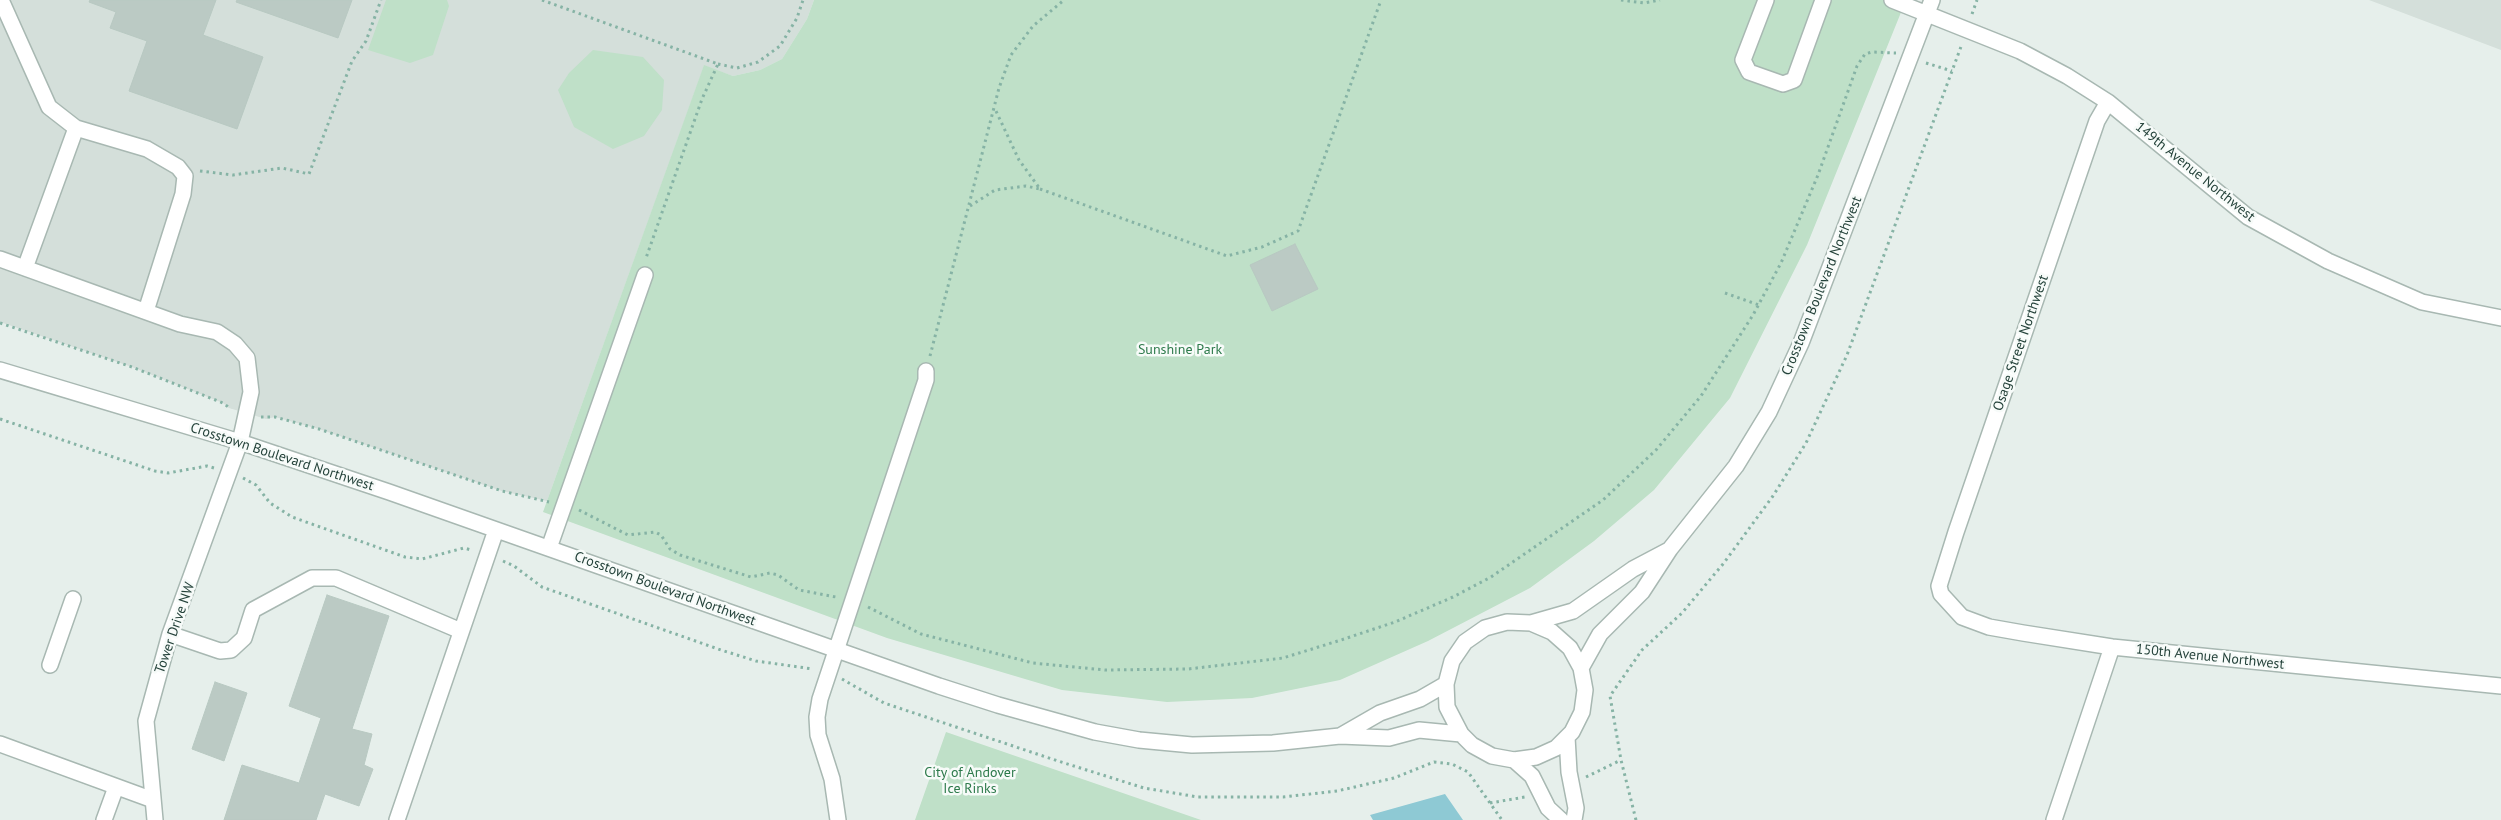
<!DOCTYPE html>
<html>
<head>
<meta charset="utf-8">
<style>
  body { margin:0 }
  canvas { display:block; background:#e6efeb }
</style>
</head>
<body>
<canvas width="2501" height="820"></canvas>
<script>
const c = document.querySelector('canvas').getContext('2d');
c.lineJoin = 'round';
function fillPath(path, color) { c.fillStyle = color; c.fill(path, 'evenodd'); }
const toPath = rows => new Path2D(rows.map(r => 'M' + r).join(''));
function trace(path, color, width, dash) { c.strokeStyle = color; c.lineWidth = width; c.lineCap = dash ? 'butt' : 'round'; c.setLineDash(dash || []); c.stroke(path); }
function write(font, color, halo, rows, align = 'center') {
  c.font = font + ' "PT Sans",sans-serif'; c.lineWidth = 5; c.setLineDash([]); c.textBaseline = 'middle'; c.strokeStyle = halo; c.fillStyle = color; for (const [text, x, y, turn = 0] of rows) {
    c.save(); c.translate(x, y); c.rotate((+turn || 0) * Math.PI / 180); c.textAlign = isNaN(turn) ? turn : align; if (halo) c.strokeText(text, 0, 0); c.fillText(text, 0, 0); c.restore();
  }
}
fillPath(toPath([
  [0,0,814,0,807,19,782,59,760,70,733,76,704,66,547,501,502,491,319,429,275,417,266,419,229,408,223,403,132,367,0,322],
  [2369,0,2501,0,2501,50]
]), '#d4dfda');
fillPath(toPath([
  [386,0,447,0,449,6,433,55,410,63,368,50],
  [814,0,1906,0,1807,245,1730,398,1654,490,1594,541,1530,588,1428,641,1340,680,1252,698,1167,702,1062,690,887,638,543,512,704,65,733,76,760,70,782,59,807,19],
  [593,50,643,57,664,80,662,110,644,136,613,149,574,127,558,90,569,73],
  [946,732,1201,820,915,820]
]), '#bfe0c8');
fillPath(toPath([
  [1445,794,1463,820,1373,820,1370,815]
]), '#8ec9d4');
const building = toPath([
  [90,0,216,0,203,35,263,57,237,129,129,91,147,41,110,28,116,12,89,2,90,0],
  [237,0,352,0,338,38,236,2,237,0],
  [1295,244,1318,289,1272,311,1250,265,1295,244],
  [327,595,389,616,352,729,372,734,364,765,373,769,359,806,325,794,316,820,224,820,242,765,299,783,321,718,289,706,327,595],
  [215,682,247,693,224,761,192,749,215,682]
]);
fillPath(building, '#bbcac4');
trace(building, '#b8c9c2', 1);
const minor = toPath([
  [1,0,49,107,76,128,25,268],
  [1766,0,1743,60,1749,72,1783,84,1794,80,1823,0],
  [1892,0,2020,51,2067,76,2108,102,2248,217,2328,261,2422,302,2501,318],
  [2108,102,2097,121,1956,532,1939,586,1941,594,1962,617,1989,627,2023,633,2112,647,2501,686],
  [76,128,147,149,178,167,185,176,183,194,146,311],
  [0,259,180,324,217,332,235,344,247,358,251,392,240,442,170,634,146,721,155,820],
  [0,370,240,442,389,492,939,686,998,705,1095,732,1139,740,1192,745,1273,743,1340,736,1389,738,1419,730,1461,734],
  [549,548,645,275],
  [1531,623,1573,611,1633,569,1669,550],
  [170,634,220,651,231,650,244,638,253,610,312,578,336,578,461,631],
  [50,665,73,599],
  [1581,668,1600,634,1642,592,1670,549,1736,466,1769,412,1801,343,1932,0],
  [1340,736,1380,713,1420,699,1446,684,1452,661,1465,642,1485,628,1507,622,1531,623,1552,632,1570,648,1581,668,1585,690,1582,712,1572,732,1556,748,1536,757,1514,760,1492,756,1472,745,1461,734,1447,707,1446,684],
  [1567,737,1569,772,1576,808,1574,820],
  [0,744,153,800],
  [1514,760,1532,776,1548,808,1561,820],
  [104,820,116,787],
  [397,820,496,530],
  [838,820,832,779,818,735,817,717,820,699,926,380,926,371],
  [2054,820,2112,647]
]);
trace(minor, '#a8b8b2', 18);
trace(toPath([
  [542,0,718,64,702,99,646,258],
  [1621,0,1644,3,1660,0],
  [1972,14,1977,0],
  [1926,63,1952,71],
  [718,64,737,68,758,62,780,46,797,18,803,0],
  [200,171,233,175,282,168,309,174,352,61,366,41,381,0],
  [1040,189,1227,256,1262,247,1298,231,1381,0],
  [970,206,995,190,1026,186,1040,189,1019,160,995,109],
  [1725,293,1759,305],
  [0,323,132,367,223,403,231,409],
  [930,356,999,88,1011,55,1033,26,1064,0],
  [261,417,275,417,319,429,502,491,549,502],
  [0,419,155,471,168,473,207,466,214,468],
  [243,478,256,485,270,503,292,517,405,557,422,559,464,548,471,550],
  [579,510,628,535,655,532,661,535,670,549,680,555,751,577,770,573,778,575,799,590,836,597],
  [503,561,514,566,542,587,721,650,756,661,813,669],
  [868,607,921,634,1033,663,1105,670,1188,669,1283,658,1341,640,1395,622,1453,597,1491,577,1603,500,1656,450,1701,396,1753,315,1781,263,1818,175,1857,66,1865,54,1872,52,1896,53],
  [842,679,884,703,1058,761,1144,788,1198,797,1283,797,1337,791,1394,778,1434,762,1452,764,1468,772,1502,820],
  [1586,777,1621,760],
  [1490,803,1525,797],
  [1636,820,1621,760,1610,696,1642,650,1682,613,1723,564,1773,496,1806,443,1847,355,1962,44]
]), '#86b3a5', 3, [2.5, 4]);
trace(minor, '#fff', 15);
write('14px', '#24423a', '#f7fbf9', [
  ["149th Avenue Northwest",2195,172,39],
  ["Crosstown Boulevard Northwest",1822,286,-68],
  ["Osage Street Northwest",2021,343,-71],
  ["Crosstown Boulevard Northwest",282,457,18],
  ["Crosstown Boulevard Northwest",665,589,20],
  ["Tower Drive NW",175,628,-71],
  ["150th Avenue Northwest",2210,657,6]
]);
write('14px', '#2d7a4b', '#f7fbf9', [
  ["Sunshine Park",1180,350],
  ["City of Andover",970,773],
  ["Ice Rinks",970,789]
]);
</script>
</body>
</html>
